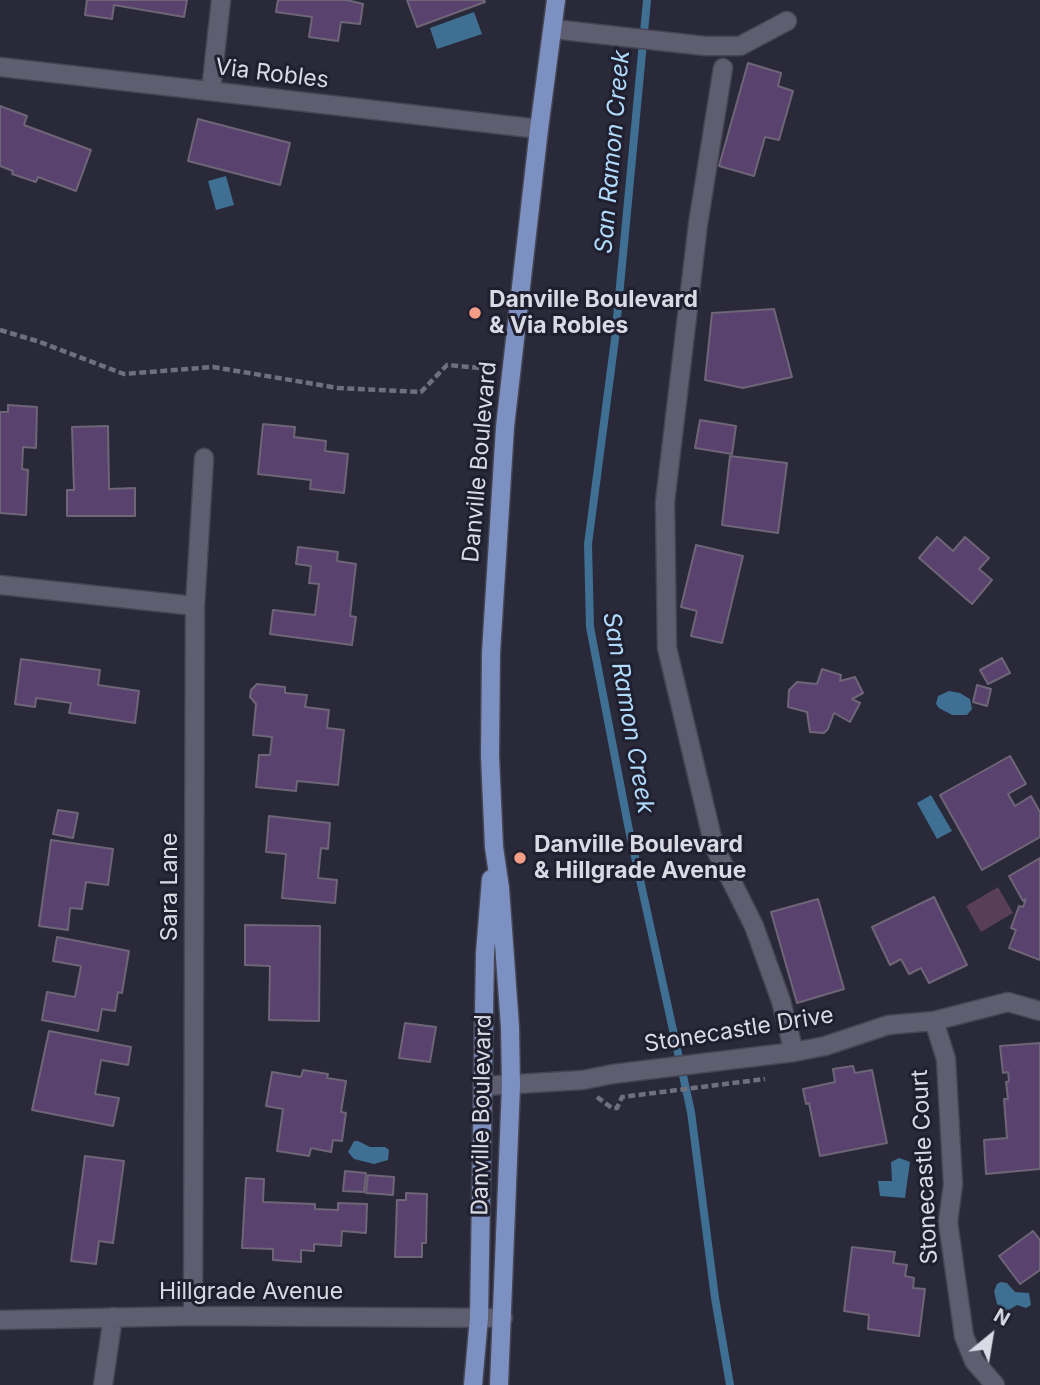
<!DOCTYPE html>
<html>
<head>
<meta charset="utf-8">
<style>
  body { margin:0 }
  #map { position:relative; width:1040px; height:1385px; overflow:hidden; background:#292939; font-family:Inter,sans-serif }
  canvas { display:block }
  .north { position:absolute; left:956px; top:1301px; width:70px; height:70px; -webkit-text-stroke:5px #201f2f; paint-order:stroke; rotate:30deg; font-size:19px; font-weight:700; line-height:28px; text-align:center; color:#dadae5 }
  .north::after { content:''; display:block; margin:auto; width:24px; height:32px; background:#dadae5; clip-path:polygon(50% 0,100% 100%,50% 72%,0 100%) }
</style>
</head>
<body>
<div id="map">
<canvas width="1040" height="1385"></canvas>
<div class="north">N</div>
</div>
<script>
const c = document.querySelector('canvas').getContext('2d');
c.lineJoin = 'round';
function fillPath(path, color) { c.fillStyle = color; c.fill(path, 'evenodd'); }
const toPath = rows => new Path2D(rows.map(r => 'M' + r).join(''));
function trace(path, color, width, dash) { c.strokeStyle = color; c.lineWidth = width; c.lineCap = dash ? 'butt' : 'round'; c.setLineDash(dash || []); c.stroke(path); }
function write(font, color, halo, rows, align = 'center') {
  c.font = font + ' Inter,sans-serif'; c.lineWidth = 6; c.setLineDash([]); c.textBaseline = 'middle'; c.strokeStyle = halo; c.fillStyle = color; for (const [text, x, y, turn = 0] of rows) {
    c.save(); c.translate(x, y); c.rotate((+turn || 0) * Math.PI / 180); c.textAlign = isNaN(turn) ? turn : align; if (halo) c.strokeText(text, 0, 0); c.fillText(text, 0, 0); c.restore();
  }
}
fillPath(toPath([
  [998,887,1013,913,981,932,966,906]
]), '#593e57');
fillPath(toPath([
  [474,12,482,34,437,49,430,28],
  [226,176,234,205,216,210,208,181],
  [949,691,960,693,970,699,972,709,967,715,952,715,939,708,936,704,938,696],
  [931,795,952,831,937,839,917,803],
  [354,1141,358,1141,370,1147,385,1147,389,1150,388,1160,374,1164,354,1159,348,1152],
  [899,1158,910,1162,905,1198,880,1196,878,1181,892,1181,891,1162],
  [1001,1282,1007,1283,1015,1292,1029,1293,1031,1305,1026,1308,1017,1305,1007,1311,999,1306,997,1304,994,1291,997,1284]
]), '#3f6f93');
trace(toPath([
  [647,0,615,339,588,544,590,627,628,825,691,1112,715,1298,730,1385]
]), '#3f6f93', 8);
const building = toPath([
  [87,0,187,0,184,17,114,5,112,19,85,15,87,0],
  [278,0,347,0,363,4,360,24,341,22,338,41,309,37,312,17,276,12,278,0],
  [407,0,484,0,485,2,417,27,407,0],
  [748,63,781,73,778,86,793,91,779,140,765,137,754,176,719,166,748,63],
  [0,106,27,116,24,125,91,150,76,191,38,177,36,182,12,174,13,171,0,166,0,106],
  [198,119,290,143,280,185,188,161,198,119],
  [774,309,792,377,743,388,705,380,712,313,774,309],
  [8,405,37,407,36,448,23,447,22,469,28,470,26,515,0,513,0,412,8,412,8,405],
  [700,420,736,426,732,454,695,448,700,420],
  [263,424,295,427,294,437,326,441,325,451,348,454,344,493,310,489,311,480,258,474,263,424],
  [108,426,109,489,135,488,135,516,67,516,67,490,74,490,72,427,108,426],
  [730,456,787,463,778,533,722,525,730,456],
  [937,537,953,551,965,537,989,558,979,569,992,580,972,604,919,558,937,537],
  [696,545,743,556,722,643,691,636,697,611,681,607,696,545],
  [298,547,338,552,337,561,356,564,350,616,356,617,352,645,270,634,273,610,315,615,319,584,309,583,311,566,296,564,298,547],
  [1002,658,1010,673,988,684,980,670,1002,658],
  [21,659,100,670,98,685,139,691,135,723,69,713,71,703,36,698,35,707,15,704,21,659],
  [822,669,841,675,840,681,855,677,863,693,852,699,860,703,850,722,834,713,828,729,824,733,810,732,807,712,788,707,789,690,797,682,817,684,822,669],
  [257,684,285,687,285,693,307,695,305,707,329,710,327,728,344,730,338,785,297,781,296,791,256,787,259,755,270,755,272,737,253,735,256,704,250,697,251,690,257,684],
  [977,685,991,689,987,706,973,702,977,685],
  [1010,756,1026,784,1008,794,1015,806,1031,796,1040,812,1040,837,982,870,940,795,1010,756],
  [58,810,78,813,73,838,53,834,58,810],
  [269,816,330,823,328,849,321,848,318,878,337,880,335,903,282,898,286,854,266,852,269,816],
  [51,840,113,849,108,885,86,882,82,909,70,908,68,930,39,926,51,840],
  [1040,858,1040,960,1009,948,1016,930,1011,928,1019,906,1023,907,1026,899,1023,901,1009,876,1040,858],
  [934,897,967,965,929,983,921,968,909,974,901,959,890,965,872,927,934,897],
  [818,899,844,989,797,1003,771,912,818,899],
  [245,925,320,926,319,1021,269,1020,270,966,245,965,245,925],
  [57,937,129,951,122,993,118,992,115,1011,102,1009,98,1031,42,1020,47,992,75,997,81,966,53,961,57,937],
  [405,1023,436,1027,430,1062,399,1058,405,1023],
  [49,1031,131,1047,128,1065,101,1060,95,1094,119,1098,113,1126,32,1110,49,1031],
  [1040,1043,1040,1169,986,1174,984,1140,1007,1138,1004,1099,1008,1099,1006,1082,1009,1081,1008,1072,1003,1073,1000,1046,1040,1043],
  [853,1066,855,1073,872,1070,887,1143,820,1156,809,1103,806,1104,803,1089,835,1082,833,1069,853,1066],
  [303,1070,328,1074,327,1078,346,1081,341,1112,346,1113,342,1141,333,1140,331,1152,311,1148,309,1156,277,1151,283,1109,266,1106,272,1072,301,1077,303,1070],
  [85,1156,124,1161,113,1243,99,1241,96,1264,71,1261,85,1156],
  [345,1171,366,1173,364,1192,343,1191,345,1171],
  [368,1175,394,1177,393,1195,366,1193,368,1175],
  [246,1178,264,1179,263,1202,315,1204,315,1209,338,1210,338,1203,367,1204,366,1233,342,1231,341,1246,314,1244,314,1251,301,1250,301,1262,273,1260,273,1249,242,1248,246,1178],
  [406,1193,427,1194,426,1243,422,1243,422,1257,395,1257,397,1200,406,1200,406,1193],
  [1033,1231,1040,1240,1040,1270,1020,1284,999,1256,1033,1231],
  [852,1247,895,1252,893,1263,907,1265,905,1276,914,1278,913,1288,925,1289,919,1336,868,1329,869,1315,844,1311,852,1247]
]);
fillPath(building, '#5a426f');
trace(building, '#6e6577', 2);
const minor = toPath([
  [553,29,705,46,740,46,787,21],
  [0,67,539,129],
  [723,68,698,224,665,502,667,648,714,846,754,926,781,1001,794,1052],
  [211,91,221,0],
  [0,585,195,606],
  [934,1021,946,1059,953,1184,948,1222,964,1336,974,1361,995,1385],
  [483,1086,583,1080,613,1074,794,1052,825,1046,888,1025,934,1021,1008,1002,1040,1011],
  [193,1316,195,606,204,458],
  [0,1320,193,1316,503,1318],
  [103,1385,113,1317]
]);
const major = toPath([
  [473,1385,479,1318,485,953,491,879],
  [499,1385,511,1086,510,1027,500,888,494,847,490,756,491,653,505,427,539,129,556,0]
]);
trace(minor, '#464553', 21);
trace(major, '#464553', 21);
trace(toPath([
  [0,330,37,341,124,374,213,367,338,388,421,392,447,365,492,369],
  [597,1097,612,1108,617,1108,622,1097,765,1079]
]), '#6f6f7d', 4.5, [7, 3.5]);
trace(minor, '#5f5e71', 18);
trace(major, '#7c90c1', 18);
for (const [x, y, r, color] of [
  [475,313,7,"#f49e88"],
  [520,858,7,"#f49e88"]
]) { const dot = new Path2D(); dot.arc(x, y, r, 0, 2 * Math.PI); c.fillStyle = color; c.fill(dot); trace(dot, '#201f2f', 2.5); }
write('23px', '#dadae5', '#201f2f', [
  ["Via Robles",272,74,7],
  ["Danville Boulevard",480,462,-85],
  ["Sara Lane",170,887,-90],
  ["Stonecastle Drive",739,1030,-9],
  ["Danville Boulevard",482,1115,-89],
  ["Stonecastle Court",925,1167,-93],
  ["Hillgrade Avenue",251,1292]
]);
write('bold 23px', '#dadae5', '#201f2f', [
  ["Danville Boulevard",489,300],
  ["& Via Robles",489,326],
  ["Danville Boulevard",534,845],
  ["& Hillgrade Avenue",534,871]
], 'left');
write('italic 24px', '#afdafb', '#201f2f', [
  ["San Ramon Creek",613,152,-85],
  ["San Ramon Creek",628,713,80]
]);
</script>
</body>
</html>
